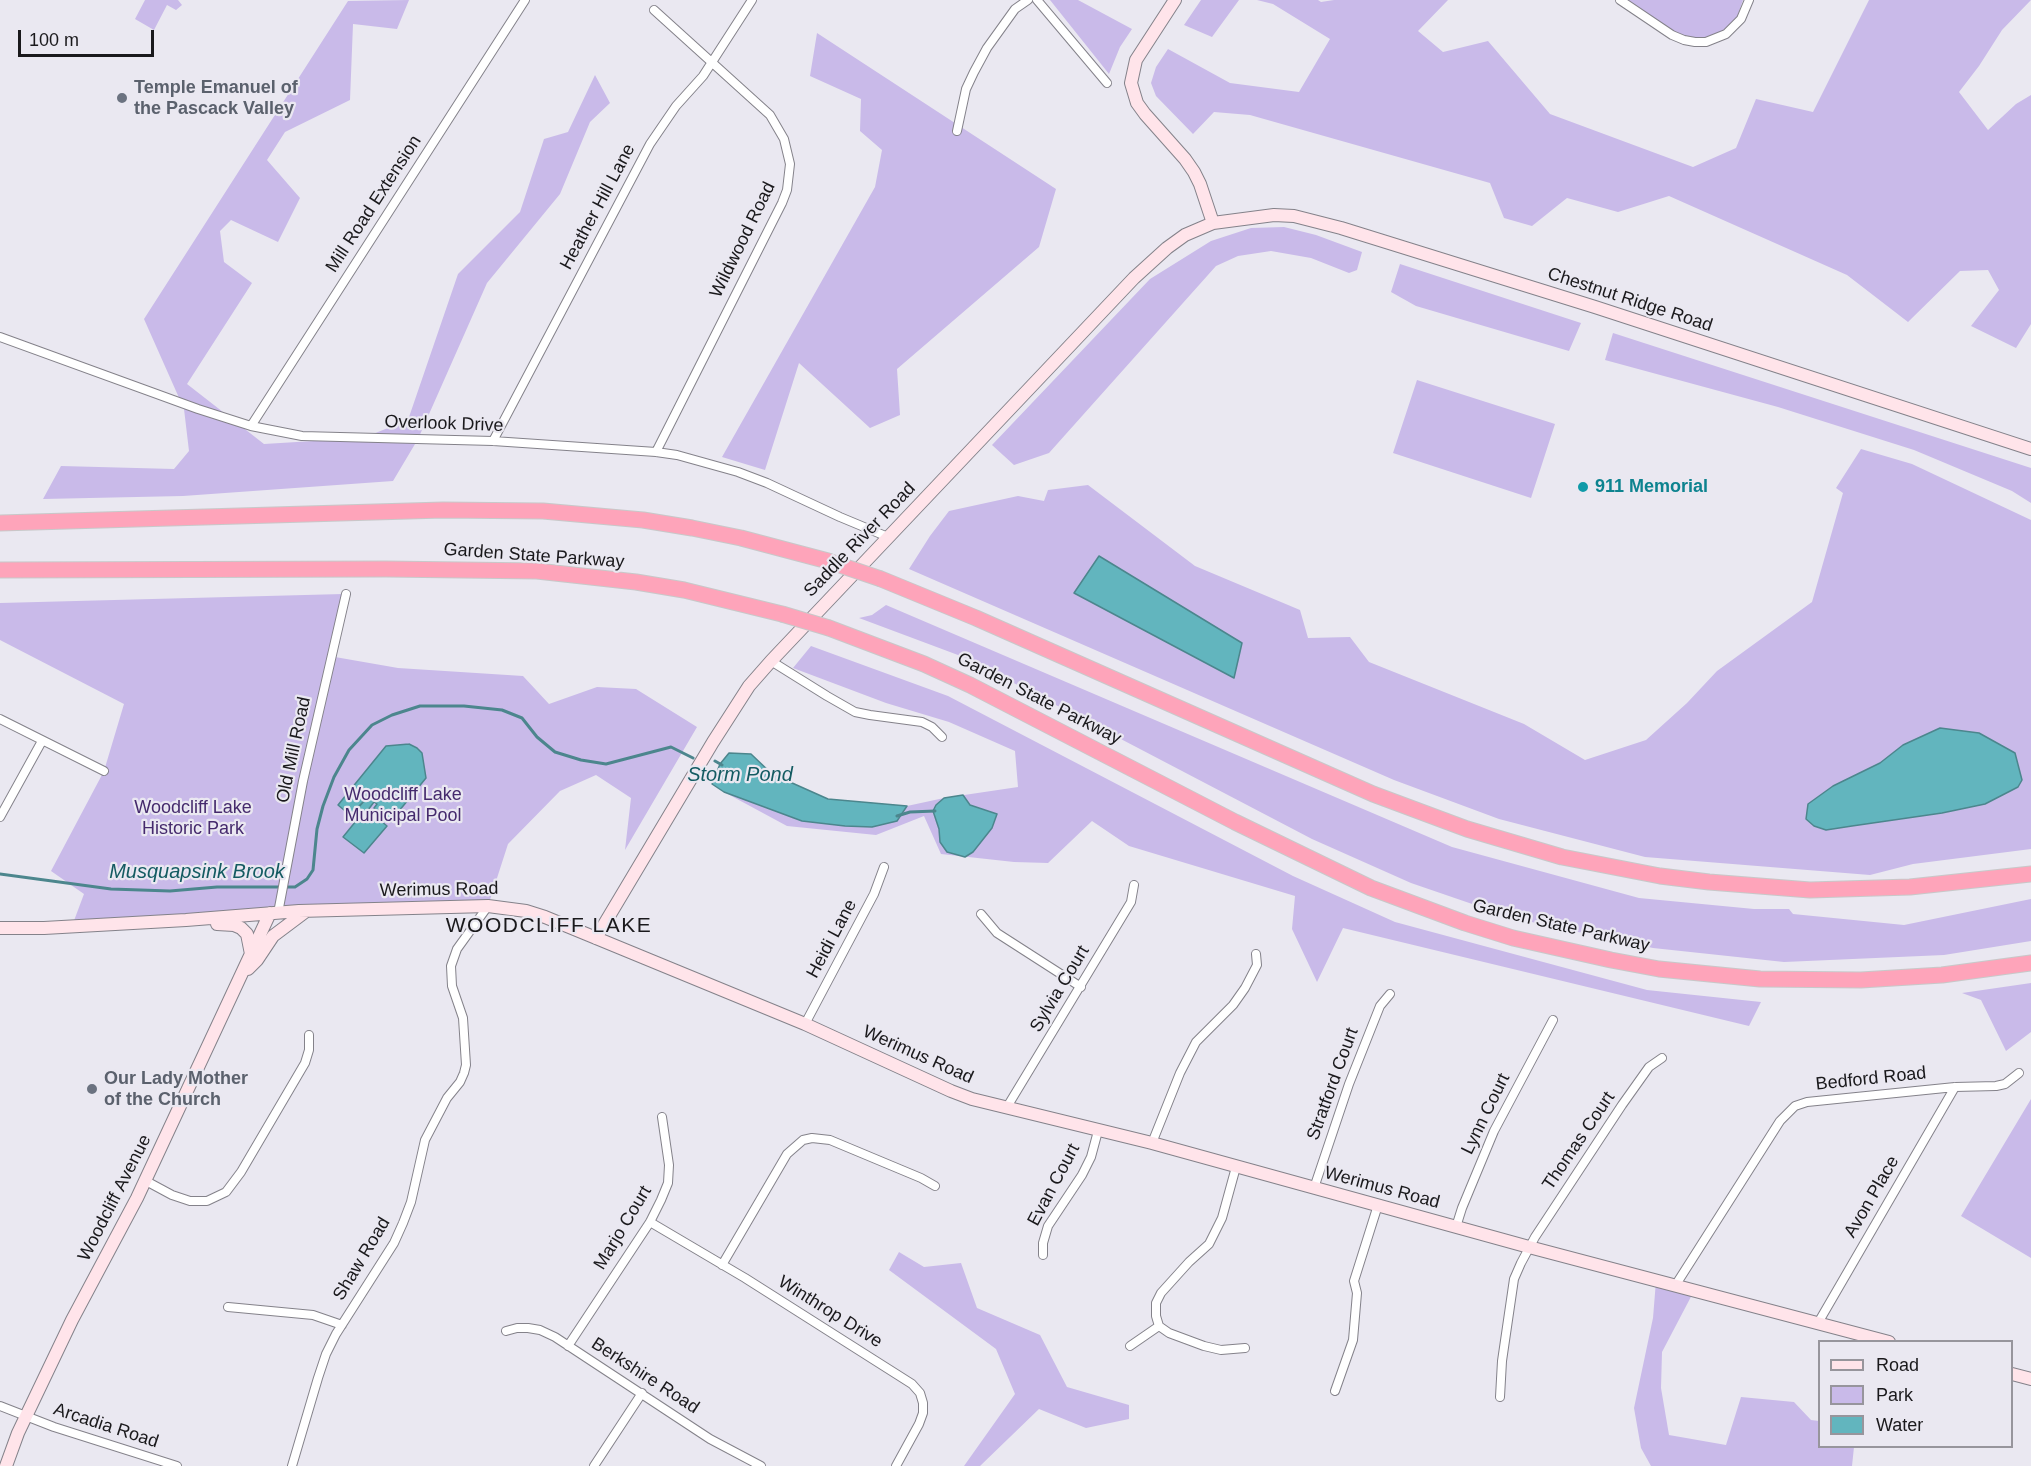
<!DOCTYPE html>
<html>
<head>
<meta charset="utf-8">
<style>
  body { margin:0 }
  #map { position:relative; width:2031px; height:1466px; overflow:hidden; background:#eae8f1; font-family:Helvetica,sans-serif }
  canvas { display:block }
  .legend { position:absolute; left:1818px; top:1340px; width:195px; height:108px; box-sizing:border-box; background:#eae8f1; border:2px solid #97959c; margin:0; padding:8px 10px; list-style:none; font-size:18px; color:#1a191c }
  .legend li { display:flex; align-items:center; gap:12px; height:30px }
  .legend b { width:30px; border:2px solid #97959c }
  .scale { position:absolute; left:18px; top:30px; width:136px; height:27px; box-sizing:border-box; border:3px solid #1a191c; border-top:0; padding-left:8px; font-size:18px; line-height:21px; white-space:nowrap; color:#1a191c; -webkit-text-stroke:4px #eae8f1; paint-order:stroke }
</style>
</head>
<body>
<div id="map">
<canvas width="2031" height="1466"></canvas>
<ul class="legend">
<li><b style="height:8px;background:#ffe4ea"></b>Road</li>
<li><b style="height:16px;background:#c9bae9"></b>Park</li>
<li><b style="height:16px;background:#62b5be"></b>Water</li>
</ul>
<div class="scale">100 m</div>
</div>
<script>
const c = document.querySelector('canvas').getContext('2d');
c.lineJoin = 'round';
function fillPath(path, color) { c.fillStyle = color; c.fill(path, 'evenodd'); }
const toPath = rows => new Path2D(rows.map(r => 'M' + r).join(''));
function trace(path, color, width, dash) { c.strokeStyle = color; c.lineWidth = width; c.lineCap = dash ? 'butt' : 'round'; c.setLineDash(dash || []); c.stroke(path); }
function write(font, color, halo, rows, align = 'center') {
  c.font = font + ' Helvetica,sans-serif'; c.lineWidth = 4.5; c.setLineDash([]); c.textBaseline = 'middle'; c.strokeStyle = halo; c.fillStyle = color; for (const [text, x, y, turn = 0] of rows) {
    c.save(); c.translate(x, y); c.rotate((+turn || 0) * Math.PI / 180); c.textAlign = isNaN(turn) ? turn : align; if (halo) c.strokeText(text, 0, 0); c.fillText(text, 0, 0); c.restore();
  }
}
fillPath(toPath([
  [145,0,178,0,182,5,176,10,167,5,154,30,135,19],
  [409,0,397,29,353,24,350,100,285,132,267,160,300,198,278,242,231,220,220,231,224,262,252,283,187,384,264,444,363,438,408,420,458,274,520,212,544,139,568,132,595,75,610,103,590,122,560,194,487,283,418,439,393,481,183,496,43,499,61,466,174,469,189,451,184,409,144,319,348,1],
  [1050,0,1078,0,1132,29,1120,47,1109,74],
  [1201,0,1239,0,1212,37,1184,25],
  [1257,0,1318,0,1321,2,1334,0,1448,0,1418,31,1443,52,1488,41,1550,114,1693,167,1736,148,1756,99,1813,112,1869,0,2031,0,2002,30,1979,66,1959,92,1988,130,2016,104,2031,95,2031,324,2016,348,1971,326,1999,290,1988,270,1960,271,1908,322,1847,275,1669,196,1618,212,1567,198,1532,226,1504,218,1490,183,1250,115,1214,112,1193,134,1156,96,1151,83,1156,67,1168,49,1230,83,1299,92,1330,39,1273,4],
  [1617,0,1743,0,1734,26,1694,44],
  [817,33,1056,189,1039,247,897,369,900,415,870,428,799,363,765,470,722,457,875,187,882,150,860,131,861,99,810,76],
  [1284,227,1316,235,1362,252,1357,270,1349,273,1311,258,1271,251,1238,256,1216,266,1049,453,1014,465,992,445,1150,279,1211,241,1251,228],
  [1400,264,1581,323,1569,351,1416,306,1391,292],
  [1613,333,2031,468,2031,503,2012,491,1914,450,1778,407,1605,360],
  [1417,380,1555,424,1531,498,1393,453],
  [1861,449,1912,464,2031,520,2031,849,1913,864,1870,875,1645,857,1499,819,1394,780,909,569,930,536,949,511,1018,496,1044,501,1048,490,1088,485,1195,566,1300,610,1308,638,1350,637,1369,662,1524,724,1585,760,1646,740,1687,703,1717,671,1812,602,1843,493,1836,488],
  [343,594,335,657,398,668,523,676,549,704,597,687,636,689,697,727,625,850,631,798,596,775,560,791,508,844,488,906,72,926,84,894,51,871,104,771,124,704,0,640,0,603],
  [886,605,1452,847,1639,898,1754,909,1789,909,1793,914,1904,925,2031,899,2031,941,1944,955,1784,962,1653,948,1513,918,1411,883,1312,839,966,658,859,618,872,615],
  [811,646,948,696,1293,876,1395,922,1647,990,1761,1002,1749,1026,1343,928,1317,982,1292,929,1295,896,1129,846,1092,821,1048,863,1014,862,941,854,924,816,876,835,787,826,724,792,761,805,845,826,872,827,897,821,907,806,944,798,1018,787,1015,751,949,722,886,703,793,668],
  [2031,983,2031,1032,2006,1051,1981,1000,1962,993],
  [2031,1099,2031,1258,1961,1216],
  [899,1252,924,1267,961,1263,977,1308,1040,1335,1067,1387,1129,1405,1129,1419,1086,1428,1039,1409,980,1466,964,1466,1015,1394,996,1349,889,1270],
  [1656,1281,1694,1291,1662,1352,1661,1388,1669,1435,1726,1445,1741,1397,1794,1402,1811,1420,1819,1421,1820,1446,1854,1447,1852,1466,1651,1466,1641,1448,1634,1408,1653,1318]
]), '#c9bae9');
const water = toPath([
  [1099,556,1242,643,1234,678,1074,593,1099,556],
  [1940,728,1979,733,2015,753,2022,780,2018,787,1985,804,1942,813,1852,826,1826,830,1814,826,1806,819,1808,804,1833,786,1880,763,1903,745,1940,728],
  [409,744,417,748,422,753,426,778,390,822,378,813,378,811,374,808,377,804,374,802,368,810,387,826,364,853,343,837,356,821,351,816,365,800,350,815,338,805,386,746,409,744],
  [729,753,751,754,772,774,828,799,907,806,897,821,872,827,845,826,802,821,724,792,712,784,720,764,729,753],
  [963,795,970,805,997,814,992,828,973,852,965,857,947,852,940,842,939,829,933,811,936,805,944,798,963,795]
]);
fillPath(water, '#62b5be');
trace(water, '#4c868d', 1.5);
trace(toPath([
  [715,761,722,765],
  [897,816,910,812,935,811],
  [0,874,111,889,170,891,217,887,295,887,307,879,313,870,317,829,323,806,334,777,349,750,372,725,392,715,420,706,464,706,502,710,522,718,537,737,555,752,581,760,606,764,671,747,693,758]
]), '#4c868d', 3);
const street = toPath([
  [1037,0,1107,83],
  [1620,0,1672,35,1684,40,1695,42,1706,42,1726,34,1741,19,1749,0],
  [654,10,770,115,784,139,790,164,787,190,782,203,656,452],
  [957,131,966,89,974,72,987,48,1015,9,1028,0],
  [0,337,198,409,251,426,302,436,493,441,656,452,677,455,738,472,767,483,840,517,888,537],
  [251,426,525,0],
  [493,441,650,144,676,106,703,76,752,0],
  [771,661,827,696,855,712,870,715,922,722,932,727,942,737],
  [0,719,104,771],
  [0,817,42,741],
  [278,913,303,781,346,594],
  [981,914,997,933,1081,987],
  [805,1024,874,894,884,867],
  [1007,1107,1131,902,1134,885],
  [1152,1143,1180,1073,1196,1042,1233,1005,1245,988,1257,965,1256,954],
  [1236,1167,1222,1218,1209,1244,1189,1262,1161,1293,1156,1303,1156,1316,1159,1326,1169,1333,1204,1346,1221,1350,1245,1348],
  [146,1181,172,1195,190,1201,207,1201,226,1192,241,1172,305,1063,309,1050,309,1035],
  [1314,1188,1349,1084,1380,1006,1390,994],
  [650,1222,745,1278,912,1384,920,1393,923,1403,923,1413,919,1424,896,1466],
  [1456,1227,1462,1208,1494,1131,1553,1020],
  [1043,1255,1043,1243,1048,1226,1082,1175,1091,1157,1098,1131],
  [722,1265,787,1154,803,1140,812,1138,830,1140,921,1178,935,1186],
  [1675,1286,1780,1121,1795,1106,1807,1102,1955,1087,1996,1086,2005,1084,2019,1073],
  [228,1307,313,1315,342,1325],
  [1818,1323,1955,1087],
  [506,1331,517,1328,528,1328,540,1330,555,1337,710,1439,761,1466],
  [568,1346,650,1222,661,1200,668,1183,669,1165,662,1117],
  [1130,1346,1159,1326],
  [1335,1391,1353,1340,1357,1293,1354,1281,1378,1205],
  [1500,1397,1502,1361,1514,1279,1521,1263,1535,1237,1622,1105,1649,1067,1662,1058],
  [0,1406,54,1427,177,1466],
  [292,1466,318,1378,326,1354,336,1334,394,1243,403,1223,411,1202,425,1140,447,1098,460,1082,464,1073,466,1065,463,1018,452,986,451,966,457,949,488,906],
  [594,1466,642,1393]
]);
const secondary = toPath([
  [1175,0,1136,60,1131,83,1137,103,1145,114,1185,159,1194,172,1200,184,1213,223],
  [217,924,234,925,241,928,247,934,251,954],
  [0,928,44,928,186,920,299,911,488,906,526,911,545,917,805,1024,951,1091,972,1099,1152,1143,1529,1247,1889,1342],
  [596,938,713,742,749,686,771,661,1134,278,1167,248,1185,235,1213,223,1274,215,1294,216,1341,228,1595,307,2031,449],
  [248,969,257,960,273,936,305,912],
  [2012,1374,2031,1379],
  [6,1466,18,1433,72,1320,137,1198,270,913]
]);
const highway = toPath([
  [0,523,443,510,543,511,643,520,692,528,741,538,828,561],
  [0,570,386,569,537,571,636,582,684,590,782,614],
  [881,579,976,618,1373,794,1467,829,1562,857,1660,876,1709,882,1810,890,1910,887,2031,874],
  [829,628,924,664,970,685,1235,822,1371,888,1465,923,1513,938,1611,960,1659,969,1760,979,1861,980,1942,975,2031,963]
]);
trace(street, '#84828a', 10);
trace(secondary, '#84828a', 14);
trace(highway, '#c8c8c9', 17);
trace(street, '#fff', 8);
trace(secondary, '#ffe4ea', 12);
trace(highway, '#fea4ba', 15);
const highwayBridge = toPath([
  [828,561,881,579],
  [782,614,829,628]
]);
trace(highwayBridge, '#c8c8c9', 17, []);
trace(highwayBridge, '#fea4ba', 15);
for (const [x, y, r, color] of [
  [122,98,6,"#6b7280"],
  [1583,487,6,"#0f9aa8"],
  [92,1089,6,"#6b7280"]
]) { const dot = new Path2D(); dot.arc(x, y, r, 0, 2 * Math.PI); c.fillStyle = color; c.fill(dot); trace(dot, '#eae8f1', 2); }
write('bold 18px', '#5b616d', '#eae8f1', [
  ["Temple Emanuel of",134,88],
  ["the Pascack Valley",134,109],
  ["Our Lady Mother",104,1079],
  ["of the Church",104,1100]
], 'left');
write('18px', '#1a191c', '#eae8f1', [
  ["Mill Road Extension",374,204,-57],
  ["Heather Hill Lane",598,207,-62],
  ["Wildwood Road",743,240,-64],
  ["Chestnut Ridge Road",1630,300,18],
  ["Overlook Drive",444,424,2],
  ["Saddle River Road",860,540,-46],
  ["Garden State Parkway",534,556,4],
  ["Garden State Parkway",1039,699,27],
  ["Old Mill Road",294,750,-78],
  ["Werimus Road",439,890,-1],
  ["Garden State Parkway",1561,926,13],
  ["Heidi Lane",832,939,-62],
  ["Sylvia Court",1060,989,-59],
  ["Werimus Road",918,1055,24],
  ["Bedford Road",1871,1079,-6],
  ["Stratford Court",1333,1084,-70],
  ["Lynn Court",1486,1114,-64],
  ["Thomas Court",1579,1141,-56],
  ["Evan Court",1054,1185,-62],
  ["Werimus Road",1382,1188,15],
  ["Avon Place",1872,1197,-60],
  ["Woodcliff Avenue",115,1198,-63],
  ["Marjo Court",623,1228,-59],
  ["Shaw Road",362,1259,-59],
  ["Winthrop Drive",830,1312,32],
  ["Berkshire Road",645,1376,33],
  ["Arcadia Road",106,1426,18]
]);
write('bold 18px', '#0d838f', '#eae8f1', [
  ["911 Memorial",1595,487]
], 'left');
write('18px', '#452a6d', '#eae8f1', [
  ["Woodcliff Lake",403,795],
  ["Municipal Pool",403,816],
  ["Woodcliff Lake",193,808],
  ["Historic Park",193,829]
]);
write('italic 20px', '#145b62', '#eae8f1', [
  ["Storm Pond",740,775],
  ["Musquapsink Brook",197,872]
]);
c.letterSpacing = '1.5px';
write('21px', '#1a191c', '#eae8f1', [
  ["WOODCLIFF LAKE",549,926]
]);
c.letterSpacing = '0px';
</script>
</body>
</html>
